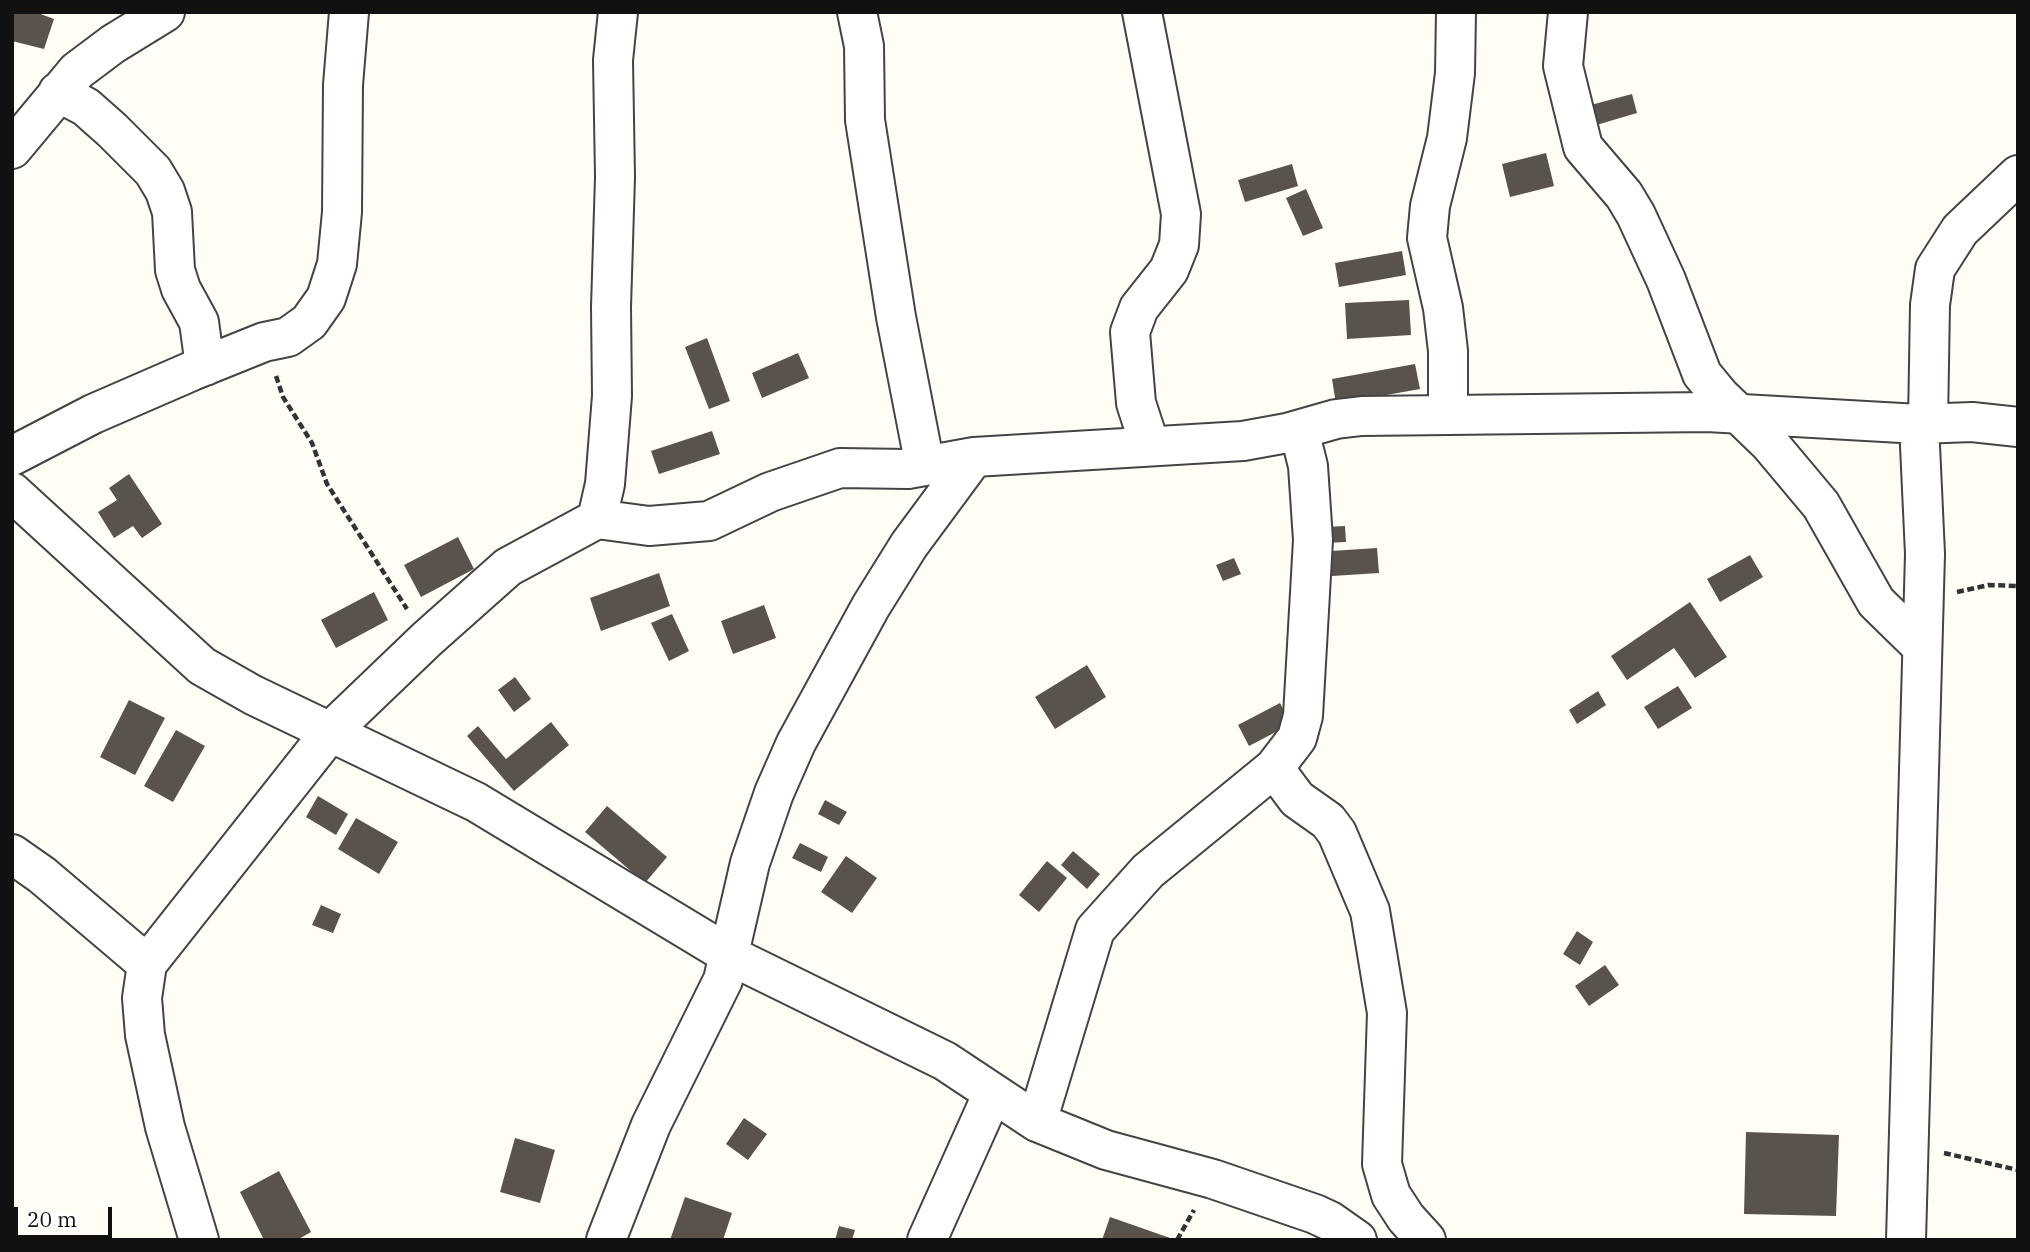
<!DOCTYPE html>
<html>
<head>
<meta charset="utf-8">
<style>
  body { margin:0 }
  #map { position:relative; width:2030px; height:1252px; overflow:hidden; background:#fffdf5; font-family:"IBM Plex Serif",serif }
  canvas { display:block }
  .frame { position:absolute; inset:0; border:14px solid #111; pointer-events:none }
  .scale { position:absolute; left:14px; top:1207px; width:98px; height:32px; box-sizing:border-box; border:4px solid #111; border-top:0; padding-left:9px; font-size:21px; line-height:24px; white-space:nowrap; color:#111; -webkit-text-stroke:5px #fff; paint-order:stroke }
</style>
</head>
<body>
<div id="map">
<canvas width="2030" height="1252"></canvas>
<div class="frame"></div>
<div class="scale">20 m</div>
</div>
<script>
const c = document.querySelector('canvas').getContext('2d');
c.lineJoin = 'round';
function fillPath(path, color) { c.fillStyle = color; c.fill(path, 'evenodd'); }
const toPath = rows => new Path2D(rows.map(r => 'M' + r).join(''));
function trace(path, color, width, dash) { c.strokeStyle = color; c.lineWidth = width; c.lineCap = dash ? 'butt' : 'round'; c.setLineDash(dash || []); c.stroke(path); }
fillPath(toPath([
  [12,12,35,12,54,19,44,49,12,41],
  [1632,94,1637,113,1593,126,1587,106],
  [1546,153,1554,186,1510,197,1502,164],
  [1292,164,1298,186,1245,202,1238,180],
  [1306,189,1323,228,1303,236,1286,198],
  [1402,251,1406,275,1339,287,1335,263],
  [1409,300,1411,335,1347,339,1345,303],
  [707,338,730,401,709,409,685,347],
  [798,353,809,378,762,398,752,373],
  [1415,364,1420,389,1336,404,1332,379],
  [712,431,720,454,659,474,651,451],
  [129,474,162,524,142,538,133,526,114,538,98,512,117,500,109,488],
  [1345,526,1346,542,1325,543,1325,527],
  [458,537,474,569,421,597,404,565],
  [1377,548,1379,573,1332,576,1331,551],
  [1750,555,1763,577,1720,602,1707,579],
  [1234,558,1241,574,1223,581,1216,565],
  [659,573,670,606,601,631,590,598],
  [374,592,388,620,336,648,321,620],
  [1690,602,1727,657,1695,678,1674,648,1627,680,1611,656],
  [764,605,776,638,733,654,721,621],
  [672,614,689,651,669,661,651,623],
  [1087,665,1106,697,1055,729,1035,697],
  [515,677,531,699,514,712,498,690],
  [1678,686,1692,708,1658,729,1644,707],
  [1598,691,1606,705,1577,724,1569,710],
  [129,700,165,718,135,775,100,757],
  [1280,703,1291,724,1249,746,1238,725],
  [551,722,569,745,514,791,467,736,478,726,506,759],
  [176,730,205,746,173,802,144,786],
  [318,796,348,814,336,835,306,817],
  [825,800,847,812,839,825,818,814],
  [607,806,667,857,645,883,585,832],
  [356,818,398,842,379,874,338,849],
  [800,843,828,857,821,872,792,858],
  [1073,851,1100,874,1087,889,1061,865],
  [846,856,877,878,852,913,821,892],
  [1047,861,1067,878,1039,912,1019,895],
  [321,905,341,914,333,933,312,925],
  [1577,931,1593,942,1580,965,1563,954],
  [1605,965,1619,985,1589,1006,1575,986],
  [744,1118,767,1134,748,1160,726,1144],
  [1746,1132,1839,1135,1836,1216,1744,1214],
  [515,1138,555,1150,540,1203,500,1192],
  [279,1171,311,1232,297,1240,264,1240,240,1192],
  [685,1197,732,1213,723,1240,670,1240],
  [1110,1217,1173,1239,1173,1240,1102,1240],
  [839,1226,855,1230,852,1240,835,1240]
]), '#5a524d');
const minor = toPath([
  [857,12,864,46,865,120,896,317,925,466],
  [1142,12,1181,214,1179,245,1169,270,1139,308,1130,332,1136,403,1150,446],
  [1568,12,1563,66,1583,147,1624,195,1636,215,1666,280,1702,374,1721,397,1769,443,1821,505,1876,602,1920,645],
  [58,92,86,107,112,130,153,171,165,191,172,212,175,270,181,289,199,322,205,366],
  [12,149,77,71,113,44,165,12],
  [1448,414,1448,351,1443,308,1427,238,1430,206,1447,138,1455,73,1456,12],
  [1928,423,1930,305,1935,269,1960,230,2018,175],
  [12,456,93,414,192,371,264,342,288,337,309,322,326,298,337,264,342,212,343,85,349,12],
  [12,492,202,666,253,695,476,802,731,956,945,1061,1037,1122,1106,1150,1213,1179,1315,1214,1330,1221,1357,1240],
  [597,519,605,484,612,396,611,307,615,177,613,60,618,12],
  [1274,768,1297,799,1328,821,1337,833,1370,911,1387,1013,1382,1164,1391,1195,1406,1218,1426,1240],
  [12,854,42,875,147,964],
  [1037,1122,1095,930,1148,871,1274,768,1297,738,1303,716,1313,540,1308,466,1299,430],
  [199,1240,165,1127,145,1035,142,998,147,964,332,730,427,639,508,567,597,519,649,526,709,521,770,492,840,468,908,469,974,457,1243,441,1287,433,1336,419,1362,416,1707,412,1919,424,1972,422,2018,427],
  [606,1240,651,1125,723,980,750,863,774,793,796,743,871,606,909,545,974,457],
  [927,1240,992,1095],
  [1906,1240,1925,554,1919,424]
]);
trace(minor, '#444', 42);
trace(toPath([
  [276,376,283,397,312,443,327,484,407,609],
  [1957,592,1989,585,2018,586],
  [1944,1153,2018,1170],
  [1177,1240,1194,1210]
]), '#333', 4.5, [7, 3.5]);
trace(minor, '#fff', 38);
</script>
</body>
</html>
